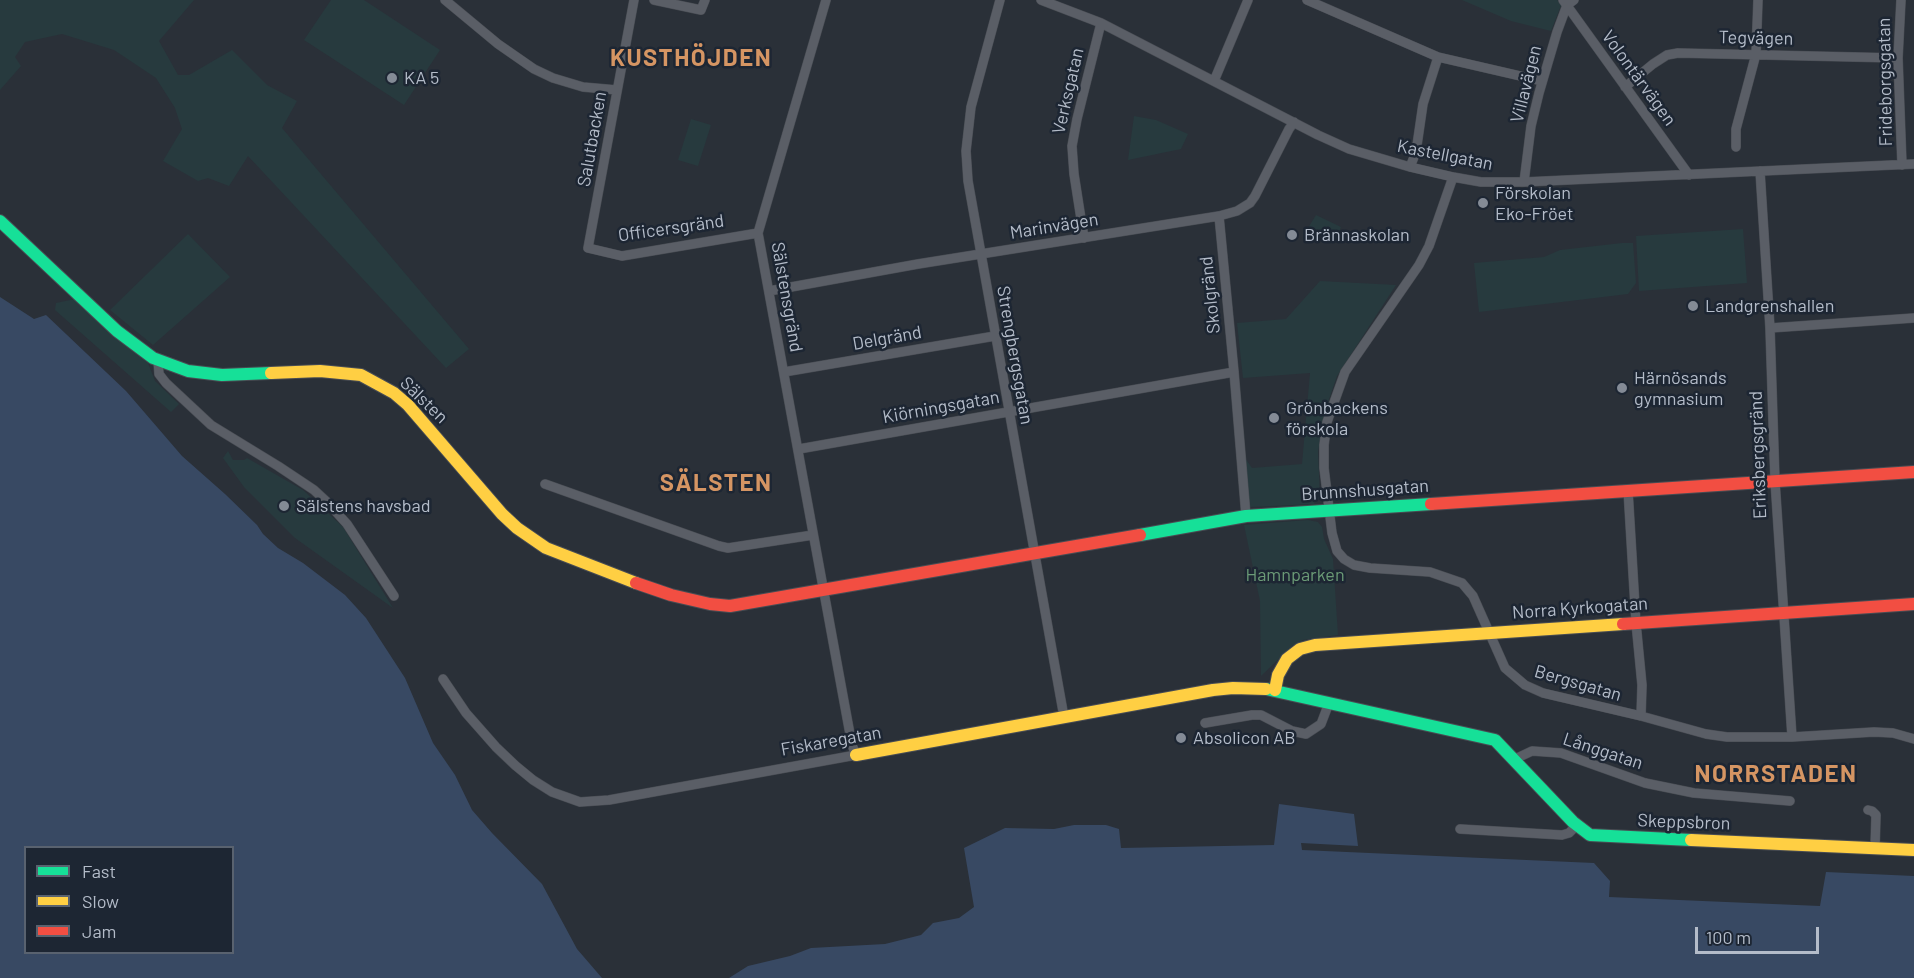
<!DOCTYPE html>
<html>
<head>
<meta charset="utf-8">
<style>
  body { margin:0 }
  #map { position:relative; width:1914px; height:978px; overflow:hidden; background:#2a3038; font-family:Barlow,sans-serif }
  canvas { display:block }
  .legend { position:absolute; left:24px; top:846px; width:210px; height:108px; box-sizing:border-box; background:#1d2633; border:2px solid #59626f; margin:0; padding:8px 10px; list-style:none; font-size:18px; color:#b4bcc9 }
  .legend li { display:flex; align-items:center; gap:12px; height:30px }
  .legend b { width:30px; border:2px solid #59626f }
  .scale { position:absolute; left:1695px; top:927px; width:124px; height:27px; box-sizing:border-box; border:3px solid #b4bcc9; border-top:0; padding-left:8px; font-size:18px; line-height:21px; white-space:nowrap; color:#b4bcc9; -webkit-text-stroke:4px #1d2633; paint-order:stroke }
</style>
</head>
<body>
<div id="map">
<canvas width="1914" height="978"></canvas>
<ul class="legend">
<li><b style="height:8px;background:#16e098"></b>Fast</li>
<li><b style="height:8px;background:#ffcf43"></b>Slow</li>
<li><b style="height:8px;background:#f24e42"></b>Jam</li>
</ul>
<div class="scale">100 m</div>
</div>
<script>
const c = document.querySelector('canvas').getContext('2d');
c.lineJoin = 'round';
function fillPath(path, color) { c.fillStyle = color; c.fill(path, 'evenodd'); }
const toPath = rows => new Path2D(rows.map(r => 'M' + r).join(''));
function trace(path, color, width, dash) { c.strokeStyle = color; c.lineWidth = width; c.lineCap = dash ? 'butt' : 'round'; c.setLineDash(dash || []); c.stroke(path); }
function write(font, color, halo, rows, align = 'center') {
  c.font = font + ' Barlow,sans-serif'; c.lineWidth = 5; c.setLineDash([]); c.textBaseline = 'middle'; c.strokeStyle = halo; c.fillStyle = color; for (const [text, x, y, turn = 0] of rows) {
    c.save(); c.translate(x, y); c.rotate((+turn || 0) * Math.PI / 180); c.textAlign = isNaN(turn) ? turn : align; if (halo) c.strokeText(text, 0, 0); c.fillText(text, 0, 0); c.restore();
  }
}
fillPath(toPath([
  [0,0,194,0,159,41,178,75,189,75,232,50,267,85,297,101,282,128,469,349,446,368,248,156,229,186,208,178,198,181,163,161,182,129,175,108,156,78,114,50,62,34,25,42,15,57,21,66,0,90],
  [331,0,364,0,440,50,404,105,304,40],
  [1462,0,1557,0,1562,3,1551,31,1511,21],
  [1134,116,1156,120,1188,134,1181,149,1128,160],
  [691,119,711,125,698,166,678,160],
  [1316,215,1341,227,1336,240,1334,242,1309,230,1308,228],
  [1743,229,1747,283,1639,291,1636,236],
  [188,234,230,277,153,345,110,310],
  [1622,243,1633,243,1636,283,1628,294,1479,312,1474,263,1544,257,1560,250],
  [1320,281,1396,285,1337,376,1325,411,1318,452,1320,497,1314,504,1250,507,1248,504,1245,458,1252,468,1302,464,1310,373,1243,378,1237,323,1286,319],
  [75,299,148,363,155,381,179,404,171,412,55,310,56,303],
  [228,451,233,460,244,460,247,458,303,490,343,527,393,608,295,538,244,487,223,458],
  [1308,520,1318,522,1322,527,1324,539,1333,559,1338,635,1303,640,1292,646,1261,676,1260,601,1244,525]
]), '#273a3e');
fillPath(toPath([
  [0,297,34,319,46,315,126,391,182,456,225,494,257,525,263,534,278,548,303,563,345,595,366,618,405,678,433,743,455,775,472,810,492,833,542,884,577,949,602,978,0,978],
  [26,848,232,848,232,952,26,952],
  [1279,804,1354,814,1358,846,1301,843,1302,850,1594,863,1610,881,1609,897,1820,906,1826,872,1914,876,1914,978,729,978,748,966,790,956,811,948,885,944,921,935,933,923,959,918,974,907,964,848,1005,828,1054,829,1074,825,1106,825,1119,829,1121,848,1274,845]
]), '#384963');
const street = toPath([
  [445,0,498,44,534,69,553,78,583,87,617,90],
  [634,0,588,248,622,256,758,233],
  [654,0,701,10,705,0],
  [1000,0,971,107,966,151,968,181,1064,717],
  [1041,0,1101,23,1318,135,1349,149,1410,167,1453,177,1481,182,1524,182,1914,164],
  [1307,0,1438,57,1542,81],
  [1563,0,1689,175],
  [1901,0,1898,58,1902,165],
  [1214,81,1248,0],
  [1625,87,1653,64,1667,55,1678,53,1898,58],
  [1736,147,1736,129,1756,54,1758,0],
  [1410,167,1416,152,1423,104,1438,57],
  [1760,171,1770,328,1775,481,1792,737],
  [1453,177,1429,246,1419,265,1345,372,1327,422,1324,445,1324,468,1332,533,1337,551,1344,559,1354,565,1370,568,1430,572,1462,583,1473,596,1505,668,1525,685,1543,693,1641,716,1706,734,1727,737,1792,737,1874,732,1893,733,1914,739],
  [1524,182,1531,126,1539,93,1557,32,1567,5,1574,0],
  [1084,238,1074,174,1072,146,1077,119,1101,23],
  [769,291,918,264,1219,216,1237,211,1250,203,1255,196,1289,129,1294,122],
  [1770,328,1914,318],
  [158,361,159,374,166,383,211,425,278,466,314,490,327,502,347,524,394,596],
  [784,372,995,336],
  [1234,372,1246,516],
  [799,449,1234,372,1219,216],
  [545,484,719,546,728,548,813,535],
  [1628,490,1636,623,1642,685,1641,716],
  [443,679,466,713,496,747,516,766,533,780,552,792,580,802,609,800,856,755,852,745,758,233,826,0],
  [1205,723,1252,715,1261,715,1292,731,1306,734,1321,724,1329,703],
  [1515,759,1532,751,1561,753,1645,783,1694,793,1790,801],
  [1868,810,1872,811,1876,815,1875,848],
  [1460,829,1562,835,1569,833,1576,826]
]);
const fast = toPath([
  [0,221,117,331,153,358,188,371,222,375,271,373],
  [1140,535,1246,516,1431,504],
  [1266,689,1495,740,1573,822,1590,835,1691,840]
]);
const slow = toPath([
  [271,373,320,371,361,375,394,393,408,405,502,514,517,528,546,548,636,583],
  [1275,690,1278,675,1287,659,1300,649,1315,645,1623,624],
  [856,755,1213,690,1233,688,1266,689],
  [1691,840,1914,850]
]);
const jam = toPath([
  [1431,504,1914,472],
  [636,583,671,595,710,604,730,606,1140,535],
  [1623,624,1914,604]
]);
trace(street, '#484c53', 10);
trace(fast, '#484c53', 14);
trace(slow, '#484c53', 14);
trace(jam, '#484c53', 14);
trace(street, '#5a5e66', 9);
trace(fast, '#16e098', 12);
trace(slow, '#ffcf43', 12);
trace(jam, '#f24e42', 12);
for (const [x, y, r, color] of [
  [392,78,6,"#848b96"],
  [1483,203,6,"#848b96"],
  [1292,235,6,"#848b96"],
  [1693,306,6,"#848b96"],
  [1622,388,6,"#848b96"],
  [1274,418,6,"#848b96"],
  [284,506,6,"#848b96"],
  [1181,738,6,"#848b96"]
]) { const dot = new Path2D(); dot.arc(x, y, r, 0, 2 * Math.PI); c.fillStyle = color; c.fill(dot); trace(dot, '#1d2633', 2); }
write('18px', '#b4bcc9', '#1d2633', [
  ["Tegvägen",1756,38,1],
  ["Volontärvägen",1639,78,54],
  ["Frideborgsgatan",1885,82,-91],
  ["Villavägen",1526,84,-76],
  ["Verksgatan",1068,91,-77],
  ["Salutbacken",592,139,-80],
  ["Kastellgatan",1445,155,11],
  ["Marinvägen",1054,226,-9],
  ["Officersgränd",671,228,-8],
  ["Skolgränd",1210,295,-96],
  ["Sälstensgränd",787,297,80],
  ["Delgränd",887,338,-10],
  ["Strengbergsgatan",1015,355,80],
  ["Sälsten",424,400,44],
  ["Kiörningsgatan",941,407,-10],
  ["Eriksbergsgränd",1758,455,-92],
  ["Brunnshusgatan",1365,490,-4],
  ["Norra Kyrkogatan",1580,608,-4],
  ["Bergsgatan",1578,683,16],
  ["Fiskaregatan",831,741,-10],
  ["Långgatan",1603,751,18],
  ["Skeppsbron",1684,822,2]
]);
write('18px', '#b4bcc9', '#1d2633', [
  ["KA 5",404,78],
  ["Förskolan",1495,193],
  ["Eko-Fröet",1495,214],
  ["Brännaskolan",1304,235],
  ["Landgrenshallen",1705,306],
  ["Härnösands",1634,378],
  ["gymnasium",1634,399],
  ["Grönbackens",1286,408],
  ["förskola",1286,429],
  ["Sälstens havsbad",296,506],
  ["Absolicon AB",1193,738]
], 'left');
write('18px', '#6b9a76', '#1d2633', [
  ["Hamnparken",1295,575]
]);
c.letterSpacing = '1.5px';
write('bold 24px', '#d59563', '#1d2633', [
  ["KUSTHÖJDEN",691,58],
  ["SÄLSTEN",716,483],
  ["NORRSTADEN",1776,774]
]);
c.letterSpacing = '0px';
</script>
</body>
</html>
